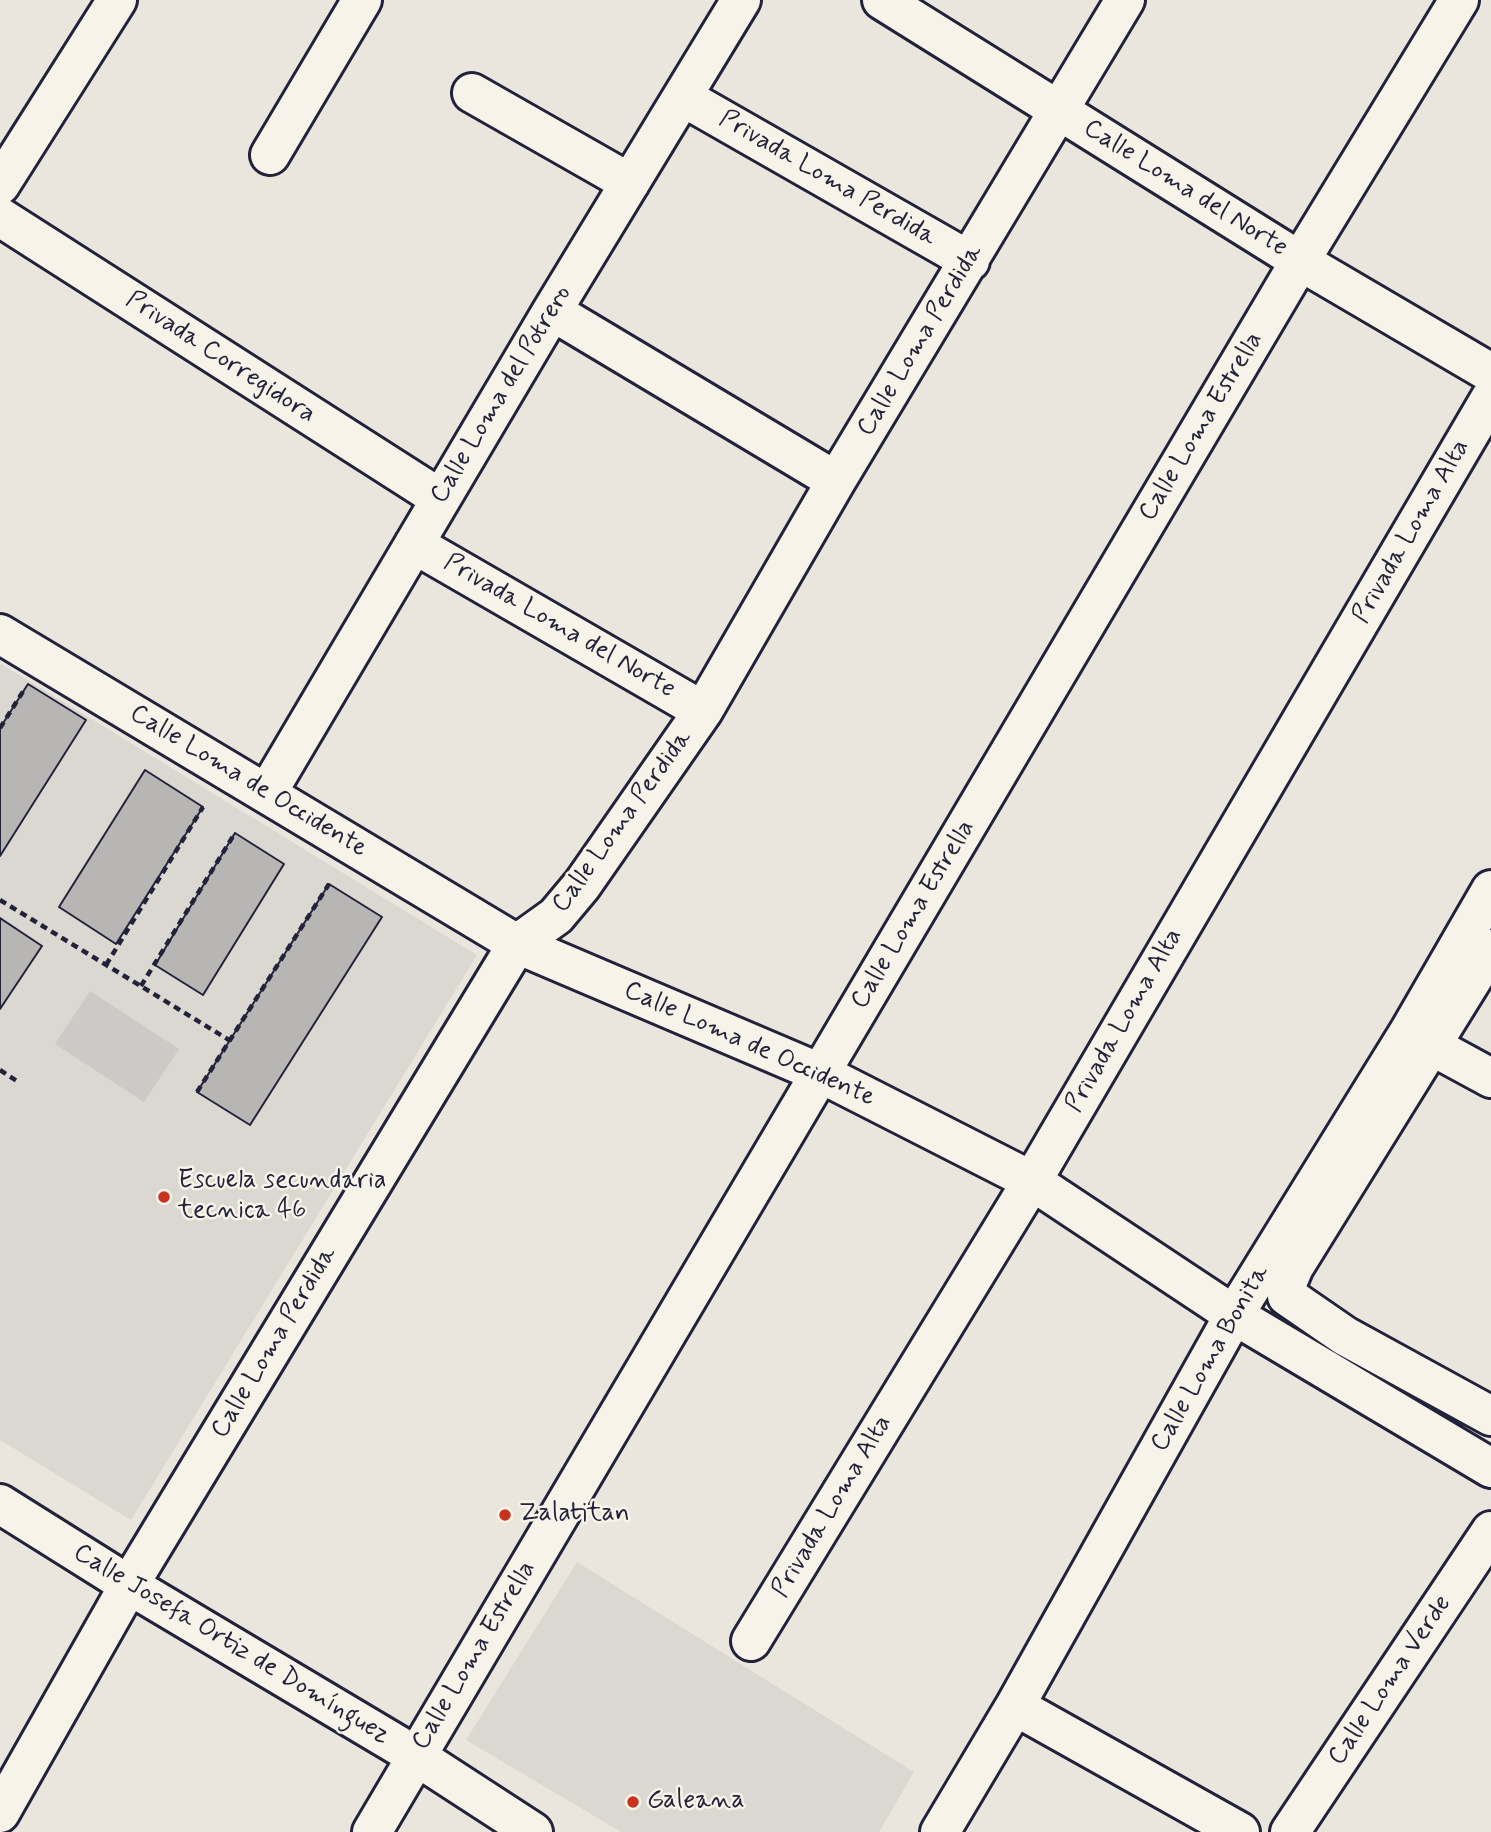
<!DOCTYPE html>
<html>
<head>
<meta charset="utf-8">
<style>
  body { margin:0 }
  canvas { display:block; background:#eae6de }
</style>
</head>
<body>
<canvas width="1491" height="1832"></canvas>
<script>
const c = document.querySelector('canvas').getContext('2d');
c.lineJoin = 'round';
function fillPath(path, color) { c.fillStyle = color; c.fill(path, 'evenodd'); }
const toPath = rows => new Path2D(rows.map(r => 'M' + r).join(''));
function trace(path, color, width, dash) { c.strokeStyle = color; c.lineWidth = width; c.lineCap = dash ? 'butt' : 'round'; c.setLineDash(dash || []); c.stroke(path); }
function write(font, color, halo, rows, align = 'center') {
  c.font = font + ' Mynerve,sans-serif'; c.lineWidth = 5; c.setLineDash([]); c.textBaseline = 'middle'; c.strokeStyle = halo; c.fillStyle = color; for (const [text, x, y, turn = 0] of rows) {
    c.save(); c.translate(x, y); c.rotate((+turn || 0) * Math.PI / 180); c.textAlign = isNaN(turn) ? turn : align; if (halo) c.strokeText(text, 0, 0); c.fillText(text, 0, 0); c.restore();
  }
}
fillPath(toPath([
  [0,663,477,955,131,1520,0,1440],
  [577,1562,914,1772,879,1832,621,1832,466,1740]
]), '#dbd8d2');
fillPath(toPath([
  [90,991,179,1049,144,1102,55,1044]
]), '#cdc9c6');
const building = toPath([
  [28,684,86,720,0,856,0,728,28,684],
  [145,770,203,807,116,944,59,907,145,770],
  [235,833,284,864,203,995,155,965,235,833],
  [329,884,382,917,250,1125,197,1092,329,884],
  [0,918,42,946,0,1009,0,918]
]);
fillPath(building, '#b8b6b5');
trace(building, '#22223b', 2);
const minor = toPath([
  [882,0,1300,261,1491,373],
  [472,93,630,183],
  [683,97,970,261],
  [270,155,362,0],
  [0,185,117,0],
  [0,217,441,499],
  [552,311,836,481],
  [414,544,703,711],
  [0,634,517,944,820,1073,1032,1181,1234,1315,1491,1468],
  [267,793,552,311,741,0],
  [1491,949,1294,1267,1286,1286,1287,1296,1345,1336,1491,1416],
  [1432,1046,1491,1078],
  [0,1504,129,1585,416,1756,533,1832],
  [751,1641,1032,1181,1491,397],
  [1015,1706,1240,1832],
  [0,1813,129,1585,517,944,556,916,582,885,703,711,836,481,1125,0],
  [372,1832,1300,261,1459,0],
  [940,1832,1015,1706,1234,1315,1410,1030,1491,890],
  [1290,1832,1491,1531]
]);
trace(minor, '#22223b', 44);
trace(toPath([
  [0,728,24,690],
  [0,900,229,1040],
  [106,965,203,807],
  [141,986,235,833],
  [0,1070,17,1081],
  [197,1092,329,884]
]), '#22223b', 4.5, [7, 5]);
trace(minor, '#f7f3e8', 38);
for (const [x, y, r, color] of [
  [164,1197,7,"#c8321e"],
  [505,1515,7,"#c8321e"],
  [633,1802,7,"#c8321e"]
]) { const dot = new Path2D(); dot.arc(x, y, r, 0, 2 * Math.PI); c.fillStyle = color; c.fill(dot); trace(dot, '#f7f3e8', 2.5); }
write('26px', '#22223b', '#f7f3e8', [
  ["Privada Loma Perdida",827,179,30],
  ["Calle Loma del Norte",1185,189,32],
  ["Calle Loma Perdida",921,341,-59],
  ["Privada Corregidora",220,358,33],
  ["Calle Loma del Potrero",502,395,-59],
  ["Calle Loma Estrella",1202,427,-59],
  ["Privada Loma Alta",1412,532,-60],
  ["Privada Loma del Norte",559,627,30],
  ["Calle Loma de Occidente",248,782,31],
  ["Calle Loma Perdida",623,822,-54],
  ["Calle Loma Estrella",914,915,-59],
  ["Privada Loma Alta",1125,1021,-60],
  ["Calle Loma de Occidente",749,1045,24],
  ["Calle Loma Perdida",275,1343,-59],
  ["Calle Loma Bonita",1211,1359,-60],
  ["Privada Loma Alta",833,1507,-59],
  ["Calle Josefa Ortiz de Domínguez",231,1645,31],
  ["Calle Loma Estrella",475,1656,-59],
  ["Calle Loma Verde",1391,1681,-56]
]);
write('26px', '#22223b', '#f7f3e8', [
  ["Escuela secundaria",178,1182],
  ["tecnica 46",178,1212],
  ["Zalatitan",519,1515],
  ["Galeana",647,1802]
], 'left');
</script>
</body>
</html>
